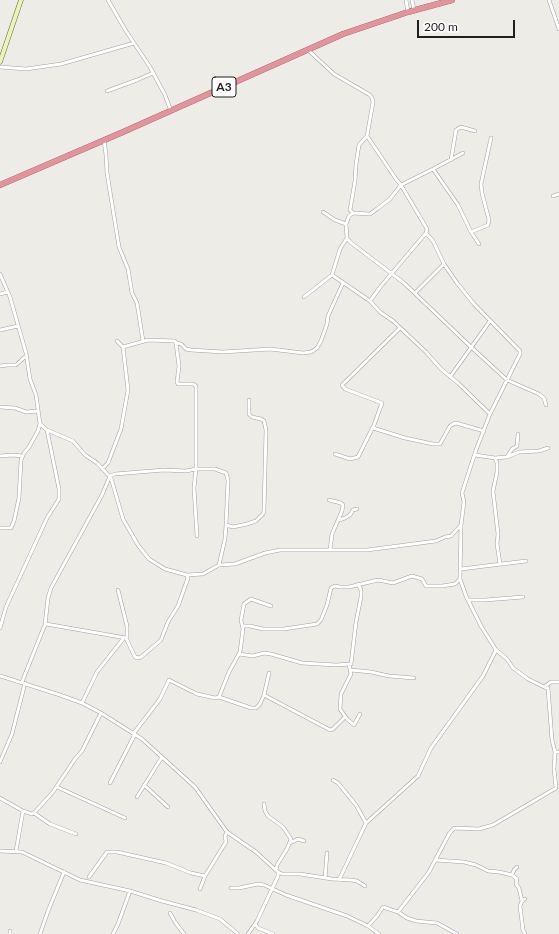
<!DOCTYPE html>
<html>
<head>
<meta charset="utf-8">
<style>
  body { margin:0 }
  #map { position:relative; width:559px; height:934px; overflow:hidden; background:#eeece6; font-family:Lato,sans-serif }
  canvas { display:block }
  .scale { position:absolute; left:417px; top:20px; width:98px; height:18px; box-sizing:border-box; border:2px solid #1f1f1f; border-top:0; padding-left:5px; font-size:12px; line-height:14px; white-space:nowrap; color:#1f1f1f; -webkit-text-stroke:3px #fff; paint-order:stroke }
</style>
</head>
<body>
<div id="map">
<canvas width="559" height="934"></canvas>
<div class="scale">200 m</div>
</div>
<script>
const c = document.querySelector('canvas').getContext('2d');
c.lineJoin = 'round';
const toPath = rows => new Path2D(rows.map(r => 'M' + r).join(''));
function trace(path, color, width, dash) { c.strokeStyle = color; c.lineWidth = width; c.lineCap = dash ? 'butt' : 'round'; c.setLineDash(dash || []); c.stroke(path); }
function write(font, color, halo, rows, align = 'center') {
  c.font = font + ' Lato,sans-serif'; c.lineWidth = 3.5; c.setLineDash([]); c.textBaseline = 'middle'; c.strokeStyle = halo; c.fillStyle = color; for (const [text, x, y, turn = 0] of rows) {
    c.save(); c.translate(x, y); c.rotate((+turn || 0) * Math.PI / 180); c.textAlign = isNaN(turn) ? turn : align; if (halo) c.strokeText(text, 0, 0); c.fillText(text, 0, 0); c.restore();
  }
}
const street = toPath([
  [108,0,126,31,150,67,165,95,171,111],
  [406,0,408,12],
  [412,0,414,10],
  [549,0,559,29],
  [308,50,334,74,370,95,372,98,373,102,367,136,359,145,356,164,355,181,350,210,353,213],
  [0,67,26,69,61,64,134,43],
  [107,91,137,80,153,73],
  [367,136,396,179,401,185,433,169,458,205,471,232,479,244],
  [104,140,106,155,107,173,119,247,128,269,132,293,137,303,143,341],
  [451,160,456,130,461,127,475,131],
  [433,169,463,153],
  [553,196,559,194],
  [323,212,335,220,346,224,349,216,353,213,370,214,377,209,390,199,401,185,427,229,426,233,433,241,444,264,457,283,474,304,520,351,520,354,490,414],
  [346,224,347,238,350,242,404,283,471,347,507,380,539,394,544,398,546,405],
  [471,232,488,225,489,220,482,193,481,184,491,138],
  [0,274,10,297,26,353,30,379,36,395,40,424,38,431,29,447,24,453,21,460,19,498,14,521,11,528,0,528],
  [332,275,370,301,380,312,393,321,426,352,442,370,458,383,490,414,476,450,462,493,464,502,461,525,460,579,466,596,481,626,496,650,483,676,431,748,418,776,366,823,339,880],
  [415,293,444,264],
  [0,294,8,292],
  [304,297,332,275,340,249,347,238],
  [370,301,381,286,426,233],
  [0,330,18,326],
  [176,343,181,344,186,349,191,350,223,352,270,349,303,353,311,352,317,348,321,341,327,324,328,316,343,283],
  [123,347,148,340,175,341,176,343,179,366,177,382,178,384,193,384,196,386,196,469,194,488,197,536],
  [0,366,8,365,16,365,26,356],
  [450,377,490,321],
  [0,407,15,408,26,412,38,411],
  [373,428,405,438,433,444,440,444,450,426,453,424,456,423,484,431],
  [335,454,350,459,358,457,374,425,382,403,345,389,342,385,400,328],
  [475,455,495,458],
  [0,456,12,455,22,456],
  [507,457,519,452,539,451,548,448],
  [102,469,108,463,121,429,128,390,123,347,117,341],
  [329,500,341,503,343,505,342,511,332,534,330,550],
  [339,520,345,518,350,515,353,510,357,509],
  [226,525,233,527,247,524,256,521,263,514,264,511,266,430,264,421,261,419,252,417,249,414,249,400],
  [500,564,497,544,498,534,493,491,497,472,497,463,495,458,507,457,512,449,517,446,518,434],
  [219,565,235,564,265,553,280,550,367,550,436,541,445,537,451,536,461,525],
  [461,569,526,561],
  [118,590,127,626,127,639],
  [468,600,485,600,523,597],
  [45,625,48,598,51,588,102,495,110,476,115,474,164,470,186,471,196,469,215,469,226,473,228,480,226,525,225,539,219,565,203,574,187,575],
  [242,626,250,626,263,629,284,629,317,624,321,620,327,605,331,588,335,586,340,587,349,587,378,580,393,583,412,576,422,579,426,586,442,586,455,584,460,579],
  [0,628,6,607,30,555,47,518,59,499,59,489,47,430],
  [496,650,507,659,513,668,528,679,544,687,548,688,552,740,555,752,559,752],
  [239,654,253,656,264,653,271,654,302,663,336,665,351,664,356,622,361,597,361,590,358,584],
  [349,664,351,674,341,694,340,709,347,719,354,725,360,714],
  [351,670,371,672,389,676,414,678],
  [0,676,60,695,82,703,101,713,142,739,195,787,227,832,256,852,278,872,282,874,300,874,332,879,351,880,357,881,365,886],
  [22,682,44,627,46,624,126,638,135,657,138,658,141,657,161,640,168,622,178,606,188,578,187,575,165,569,149,559,138,545,123,519,111,478,97,463,85,455,73,441,47,430,40,424],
  [544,687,551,682,559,682],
  [264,695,269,673],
  [219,697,251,708,256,708,260,704,264,695,330,730,333,729,345,717],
  [82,703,97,672,123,639],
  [134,733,160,699,169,680,197,694,215,698,219,697,229,672,240,652,243,629,241,620,244,604,251,599,271,606],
  [0,762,12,734,25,683],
  [333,780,338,783,356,805,366,823],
  [110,783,135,734],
  [144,785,168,807],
  [57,787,125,818],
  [137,797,162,757],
  [0,798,23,811,32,814,34,813,53,792,75,759,82,751,101,713],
  [264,804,265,811,268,816,283,827,291,839,287,849,277,865,276,870],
  [34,813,50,824,76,834],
  [290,843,298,839,304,841],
  [0,851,22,852,80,880,130,891,162,901,196,910,220,919,238,934],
  [16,851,23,811],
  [435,860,464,862,476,865,488,871,499,872,512,875,517,879,516,884,519,888,522,901],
  [512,875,514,870,517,867],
  [89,877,107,852,117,852,166,863,191,873,205,876,226,842,225,836,227,832],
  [325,878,327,853],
  [231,888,239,888,258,884,264,885,286,895,347,916,368,926,377,916,383,907,398,912,429,872,449,834,454,828,479,829,493,825,556,788,554,769,555,752],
  [200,889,205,876],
  [525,899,522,901,520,906,523,930,525,934],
  [398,912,407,918,416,921,437,923,457,934],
  [170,913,175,922,184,934],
  [255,924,258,928,273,934],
  [368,926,379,934],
  [10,934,10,931],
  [40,934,48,911,64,872],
  [113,934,118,924,130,891],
  [248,934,257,921,278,876,278,872]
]);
const secondary = toPath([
  [0,62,21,0]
]);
const highway = toPath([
  [0,185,123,132,343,34,408,12,452,0]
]);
trace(street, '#a0a0a0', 4);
trace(secondary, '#576a11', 5);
trace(highway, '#c7385b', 6);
trace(street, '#fff', 3);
trace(secondary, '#ebf2c0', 4);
trace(highway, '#dd969c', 5.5);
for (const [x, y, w] of [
  [224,87,24]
]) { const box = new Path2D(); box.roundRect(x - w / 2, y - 10, w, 20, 3); c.fillStyle = '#fff'; c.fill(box); trace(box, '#1f1f1f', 1); }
write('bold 12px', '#1f1f1f', null, [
  ["A3",224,87]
]);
</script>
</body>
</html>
